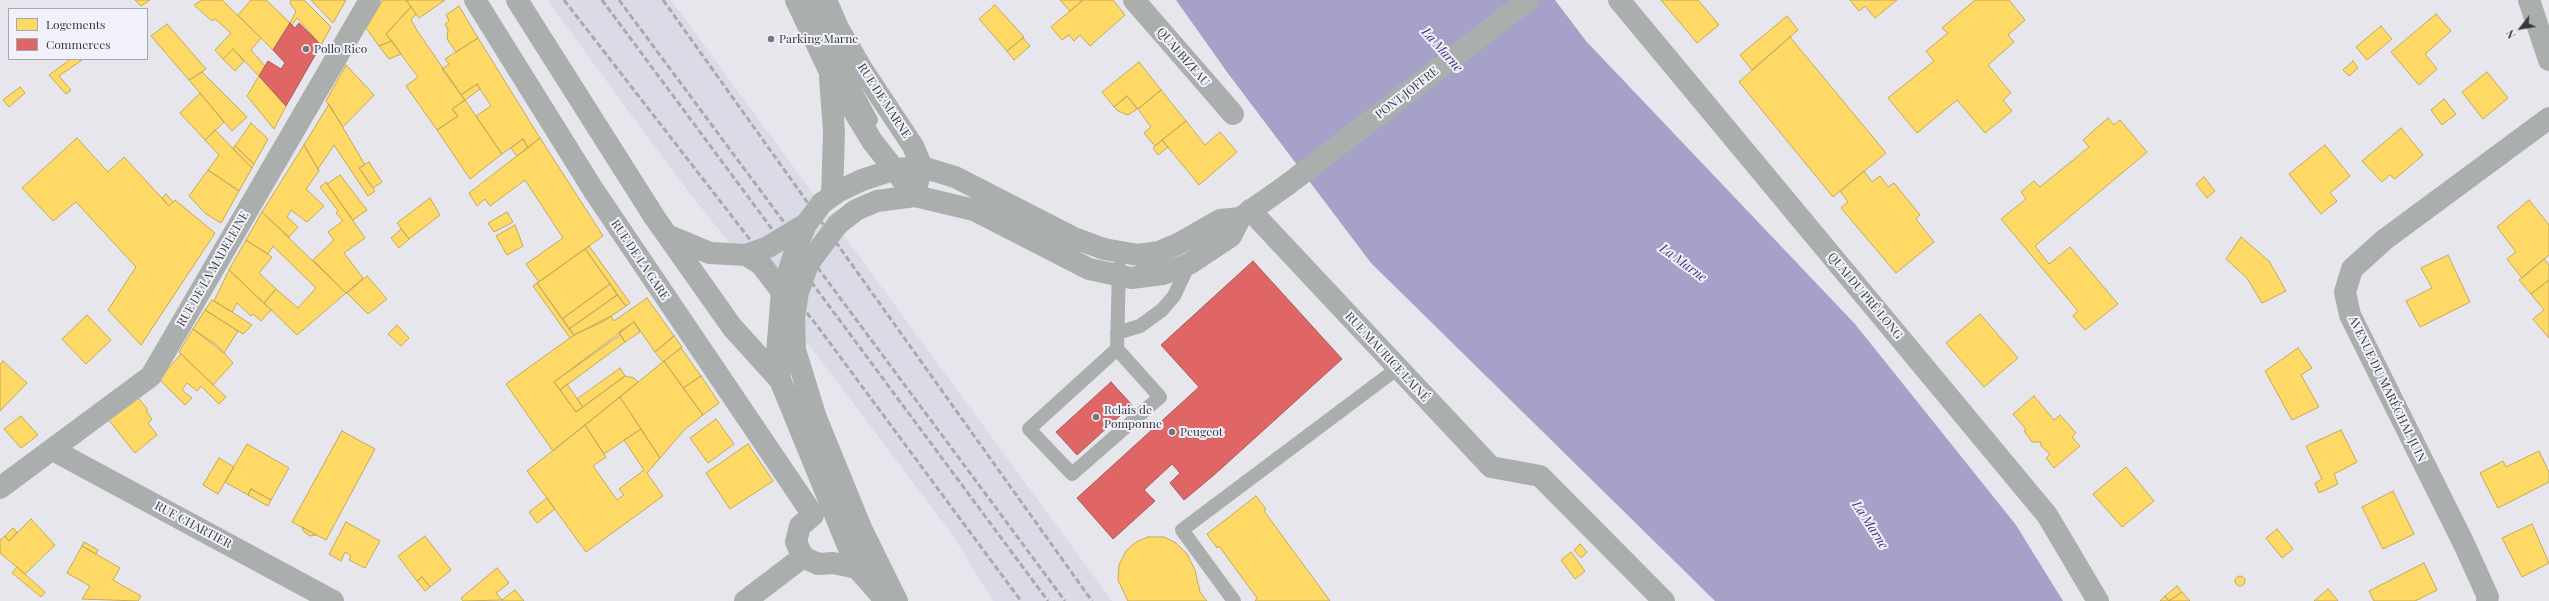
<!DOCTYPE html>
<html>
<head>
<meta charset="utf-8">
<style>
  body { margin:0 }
  #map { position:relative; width:2549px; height:601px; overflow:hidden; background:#e6e6ec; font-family:"Playfair Display",serif }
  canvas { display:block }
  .legend { position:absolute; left:8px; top:8px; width:140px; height:52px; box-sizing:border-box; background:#f1f1fc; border:1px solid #a7a7af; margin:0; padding:5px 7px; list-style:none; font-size:12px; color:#38383c }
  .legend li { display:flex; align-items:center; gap:8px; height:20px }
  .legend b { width:20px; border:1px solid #a7a7af }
  .north { position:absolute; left:2501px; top:8px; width:40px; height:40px; -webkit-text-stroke:3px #f1f1fc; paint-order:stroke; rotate:239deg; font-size:11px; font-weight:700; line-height:16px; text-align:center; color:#38383c }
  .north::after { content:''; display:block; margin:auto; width:14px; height:18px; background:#38383c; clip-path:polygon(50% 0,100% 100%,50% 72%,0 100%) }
</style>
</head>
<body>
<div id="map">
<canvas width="2549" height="601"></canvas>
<ul class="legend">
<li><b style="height:11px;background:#ffd966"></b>Logements</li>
<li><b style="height:11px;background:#e06666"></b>Commerces</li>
</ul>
<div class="north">N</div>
</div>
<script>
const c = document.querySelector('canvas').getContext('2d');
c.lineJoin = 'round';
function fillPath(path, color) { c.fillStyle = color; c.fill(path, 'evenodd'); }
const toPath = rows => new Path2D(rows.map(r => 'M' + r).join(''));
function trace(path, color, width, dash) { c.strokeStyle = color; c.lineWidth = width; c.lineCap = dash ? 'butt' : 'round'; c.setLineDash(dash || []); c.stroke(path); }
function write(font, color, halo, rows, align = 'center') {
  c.font = font + ' "Playfair Display",serif'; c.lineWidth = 4; c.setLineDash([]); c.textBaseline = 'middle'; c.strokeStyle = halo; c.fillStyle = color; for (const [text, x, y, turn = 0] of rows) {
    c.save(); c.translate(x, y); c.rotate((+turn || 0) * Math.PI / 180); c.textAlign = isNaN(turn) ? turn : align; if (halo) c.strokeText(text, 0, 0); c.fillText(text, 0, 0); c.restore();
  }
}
fillPath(toPath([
  [547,0,671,0,1112,601,993,601,952,534,793,324,674,173]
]), '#dbdae7');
fillPath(toPath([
  [1176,0,1555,0,1586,41,1855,324,2016,525,2063,601,1715,601,1371,263,1227,72]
]), '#a6a1c8');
const homes = toPath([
  [135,0,150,0,141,6,135,0],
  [202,0,222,0,261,38,251,50,265,66,259,76,233,49,223,59,215,50,231,33,215,19,212,21,194,5,202,0],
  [251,0,266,0,290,23,273,50,238,15,251,0],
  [291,0,304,0,331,27,321,45,297,18,292,25,290,23,296,11,290,4,291,0],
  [311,0,346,0,333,23,311,0],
  [383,0,406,0,411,7,386,34,392,41,379,46,366,28,383,0],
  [406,0,445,0,419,18,406,0],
  [1060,0,1083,0,1070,11,1060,0],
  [1083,0,1113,0,1125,15,1090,46,1080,35,1074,41,1069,35,1062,40,1051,27,1083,0],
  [1661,0,1698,0,1719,25,1697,43,1661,0],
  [1850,0,1897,0,1875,18,1865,6,1859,11,1850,0],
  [1975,0,2009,0,2025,20,2008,35,2014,42,1988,65,2011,93,2003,100,2012,111,1985,133,1957,100,1917,133,1888,98,1934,61,1926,51,1948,33,1942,28,1975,0],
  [995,5,1024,37,1007,51,979,19,995,5],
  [459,6,478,38,456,52,447,39,448,30,445,24,449,21,446,15,459,6],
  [411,7,416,14,411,20,418,32,465,100,452,109,458,116,437,130,406,86,418,77,386,34,411,7],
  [2436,14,2451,31,2425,54,2437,69,2419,85,2391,52,2436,14],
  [1787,16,1798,30,1752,70,1740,55,1787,16],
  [167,24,206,69,189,80,151,36,167,24],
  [2381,26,2392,39,2367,60,2356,47,2381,26],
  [1790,37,1886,153,1833,197,1739,82,1790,37],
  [478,38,540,138,528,148,523,139,502,154,476,116,491,106,477,84,461,95,442,69,449,64,445,59,478,38],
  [1023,38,1030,46,1014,60,1007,51,1023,38],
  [392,41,401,54,389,59,379,46,392,41],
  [233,49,244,61,235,71,223,59,233,49],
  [71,59,82,60,59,76,71,90,66,94,49,75,71,59],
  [2353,61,2358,68,2349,76,2343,70,2353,61],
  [1139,62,1161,90,1138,109,1127,96,1114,107,1102,92,1139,62],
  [346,65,374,95,343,127,326,101,346,65],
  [202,72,247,117,232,131,189,80,202,72],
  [2487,72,2508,98,2483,119,2462,92,2487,72],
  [259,76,286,106,274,129,247,96,259,76],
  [477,84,480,89,465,100,461,95,477,84],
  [20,87,25,93,9,107,3,100,20,87],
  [1161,90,1186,121,1155,146,1144,133,1151,127,1138,109,1161,90],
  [200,93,224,122,205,140,180,113,200,93],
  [1127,96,1137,109,1128,115,1118,111,1114,107,1127,96],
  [2444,99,2456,114,2442,125,2431,110,2444,99],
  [465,100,502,154,470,179,437,130,458,116,452,109,465,100],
  [329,104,365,165,359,168,375,191,368,196,334,145,318,169,304,145,329,104],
  [2108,118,2114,125,2120,120,2147,152,2035,246,2049,264,2070,247,2118,304,2085,330,2073,316,2078,311,2001,219,2026,199,2021,192,2034,181,2040,187,2089,147,2083,140,2108,118],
  [1186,121,1205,145,1220,132,1237,152,1199,185,1162,140,1186,121],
  [251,123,268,139,254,164,235,146,251,123],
  [2401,128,2423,155,2395,179,2390,175,2382,182,2362,161,2401,128],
  [215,130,252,168,239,191,208,170,219,155,205,140,215,130],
  [77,138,108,172,124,157,169,206,175,200,215,233,141,345,108,310,136,267,76,202,53,221,22,188,77,138],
  [540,138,603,236,539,282,526,264,563,238,525,180,490,206,485,199,477,206,469,193,540,138],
  [523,139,528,148,517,156,511,148,523,139],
  [1162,140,1168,147,1158,155,1153,148,1162,140],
  [304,145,319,171,306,189,324,206,307,222,291,210,287,217,298,227,289,237,262,212,304,145],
  [2325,145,2350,176,2330,193,2337,201,2321,214,2289,174,2325,145],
  [235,146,254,164,252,168,233,149,235,146],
  [369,162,382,182,373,188,359,168,369,162],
  [208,170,239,191,221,223,206,214,189,196,208,170],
  [1864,171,1872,182,1880,176,1888,187,1894,183,1920,215,1916,219,1934,242,1896,273,1841,208,1848,202,1840,191,1864,171],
  [340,175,367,210,353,220,327,184,340,175],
  [2204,177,2215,191,2207,198,2196,184,2204,177],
  [326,182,365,238,344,253,363,278,346,293,313,260,334,240,328,232,343,221,336,213,338,211,320,187,326,182],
  [166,194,173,202,169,206,162,198,166,194],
  [430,198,440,215,409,239,397,223,430,198],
  [2529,200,2549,225,2549,255,2522,278,2507,259,2516,252,2497,227,2529,200],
  [262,212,346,293,297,335,264,303,276,289,298,308,316,288,273,246,268,254,246,240,262,212],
  [507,212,513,222,494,232,488,223,507,212],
  [515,225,523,246,507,255,496,236,515,225],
  [401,229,409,239,399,248,391,238,401,229],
  [2241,237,2269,261,2286,291,2262,303,2247,278,2226,259,2241,237],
  [246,240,272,257,259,273,276,289,264,303,229,270,246,240],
  [589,246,630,303,626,306,585,249,589,246],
  [585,249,610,284,562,319,537,283,585,249],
  [2448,255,2470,302,2420,327,2406,301,2432,288,2421,268,2448,255],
  [2544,259,2549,265,2549,280,2531,294,2519,280,2544,259],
  [229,270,271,310,261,321,253,314,251,316,237,303,232,312,214,301,229,270],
  [367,276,387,299,368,314,347,293,367,276],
  [2549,280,2549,338,2533,319,2544,310,2531,294,2549,280],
  [537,283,574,335,570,338,533,286,537,283],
  [610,284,617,295,569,329,562,319,610,284],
  [617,295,626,306,604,321,574,335,569,329,617,295],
  [647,298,674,336,655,352,634,322,554,382,576,412,625,376,634,378,638,382,553,451,506,384,574,335,611,316,614,321,647,298],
  [212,300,232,312,252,325,243,334,205,310,212,300],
  [205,310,238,331,224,353,193,329,205,310],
  [1980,314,2018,358,1984,387,1946,343,1980,314],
  [87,315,111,340,86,364,62,339,87,315],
  [634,322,640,332,625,342,619,332,634,322],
  [397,325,409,338,401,346,388,334,397,325],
  [193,329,218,346,233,363,213,385,179,352,193,329],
  [620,335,625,342,560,390,554,382,620,335],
  [674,336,682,347,663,362,655,352,674,336],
  [681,348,701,376,683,388,664,361,681,348],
  [2298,348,2312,368,2301,375,2319,407,2292,420,2265,371,2298,348],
  [181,354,226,397,219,404,201,386,197,391,187,383,182,390,192,398,185,405,159,379,181,354],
  [3,361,27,383,0,411,0,365,3,361],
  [664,361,703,415,684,430,660,458,620,397,664,361],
  [620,368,625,376,583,407,577,399,620,368],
  [701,376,719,403,703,415,683,388,701,376],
  [567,384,583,407,576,412,560,390,567,384],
  [136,395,148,410,146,411,152,419,148,423,157,435,135,453,107,418,136,395],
  [2034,396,2054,420,2060,415,2076,433,2072,437,2080,446,2054,468,2046,458,2050,454,2041,446,2041,442,2032,442,2024,431,2026,429,2013,414,2034,396],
  [620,397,641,429,604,454,585,425,620,397],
  [21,416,38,435,21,448,4,429,21,416],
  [716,419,734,444,708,463,690,438,716,419],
  [585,425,606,457,593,466,617,500,624,495,619,489,644,470,624,440,641,429,660,458,647,473,663,496,586,552,527,471,585,425],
  [2341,430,2357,462,2334,474,2338,484,2319,493,2315,483,2322,479,2306,446,2341,430],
  [342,431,375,449,326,540,292,522,342,431],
  [247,444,289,468,271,500,251,489,248,495,225,482,247,444],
  [748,444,773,481,730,509,706,473,748,444],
  [2539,451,2549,472,2549,482,2498,508,2480,473,2503,461,2506,467,2539,451],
  [219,458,234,467,218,494,203,485,219,458],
  [2126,467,2154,501,2122,527,2093,494,2126,467],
  [251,489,271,500,268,506,248,495,251,489],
  [2393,491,2414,534,2383,549,2362,507,2393,491],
  [1256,496,1266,509,1264,511,1330,601,1255,601,1257,598,1219,546,1217,548,1207,534,1256,496],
  [547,498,555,509,537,523,529,512,547,498],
  [31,519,55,545,25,574,0,553,0,540,5,536,9,541,31,519],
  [346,522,380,541,365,568,349,560,351,556,345,552,341,561,329,554,346,522],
  [2532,524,2549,563,2522,577,2502,538,2532,524],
  [302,527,316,535,310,536,304,532,302,527],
  [13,528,17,532,9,541,5,536,13,528],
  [2277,529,2293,549,2282,558,2266,538,2277,529],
  [425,536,451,570,430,587,422,577,417,581,398,556,425,536],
  [1148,537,1164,537,1176,543,1187,554,1195,570,1200,592,1207,601,1128,601,1118,580,1119,565,1126,551,1136,542,1148,537],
  [84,542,98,550,96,554,82,546,84,542],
  [1580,544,1587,552,1581,558,1574,550,1580,544],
  [82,546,120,568,113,580,141,596,138,601,82,599,90,586,67,573,82,546],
  [1571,552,1585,571,1575,579,1561,560,1571,552],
  [2424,563,2437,590,2415,601,2374,601,2369,591,2424,563],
  [17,567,45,592,41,597,12,573,17,567],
  [497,568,509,583,496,593,502,600,463,601,461,598,497,568],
  '2235 581a5 5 0 1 1 10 0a5 5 0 1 1-10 0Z',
  [422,577,430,587,425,591,417,581,422,577],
  [2177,586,2182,592,2169,601,2165,596,2177,586],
  [2328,589,2338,601,2314,601,2328,589],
  [515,590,524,601,502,601,502,600,515,590],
  [2182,592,2190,601,2160,601,2165,596,2169,601,2182,592]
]);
fillPath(homes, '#ffd966');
trace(homes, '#c3a959', 1);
const shops = toPath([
  [290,23,295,28,299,23,321,45,286,106,259,76,268,61,281,69,285,63,273,50,290,23],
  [1253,261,1342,359,1214,475,1184,500,1170,483,1180,473,1172,464,1144,490,1155,501,1113,539,1077,498,1199,387,1161,345,1253,261],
  [1111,382,1132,405,1077,455,1056,432,1111,382]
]);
fillPath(shops, '#e06666');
trace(shops, '#ae5859', 1);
trace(toPath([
  [808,0,828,41,871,120],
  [1117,333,1140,326,1162,310,1174,296,1189,264],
  [1117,349,1029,429,1072,474,1160,397,1117,349,1119,267],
  [1234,601,1182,530,1398,368]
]), '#aaafad', 14);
trace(toPath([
  [475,0,594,191,813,515],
  [796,0,829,70,872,141,915,196],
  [826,0,838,28,862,69,913,146,922,167,917,185],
  [1134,0,1233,114],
  [1619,0,2047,515,2098,601],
  [2529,0,2549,60],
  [830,77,834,132,832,195],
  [1250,210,1491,467,1540,476,1664,601],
  [53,450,333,601],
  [0,488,151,376,370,0],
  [813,515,800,526,796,542,803,557,818,564,833,563,857,568],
  [745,601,803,557],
  [2487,601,2488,597,2464,544,2350,315,2345,292,2352,269,2384,240,2549,118]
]), '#aaafad', 22);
trace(toPath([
  [517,0,655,218,732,327,780,380],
  [822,203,839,191,862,180,896,169,922,167,955,177,1074,238,1104,249,1138,255,1159,252,1178,244,1220,220,1240,218],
  [838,224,856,210,877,201,915,196,974,210,1089,269,1131,278,1163,274,1189,264,1231,236,1240,218,1287,185,1528,0],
  [669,236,710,253,746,255,761,264,782,292,787,305],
  [782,292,777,353,780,380,857,568,886,601],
  [794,317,795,350,816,418,861,528,897,601]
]), '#aaaead', 22);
trace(toPath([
  [564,0,821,331,1021,601],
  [602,0,1048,601],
  [619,0,1065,601],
  [663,0,1092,601]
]), '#a9aaab', 3, [6, 3]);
trace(toPath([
  [746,255,768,247,806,224],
  [782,292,796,248,806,224,822,203],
  [794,317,798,292,808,264,838,224]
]), '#aaaead', 22);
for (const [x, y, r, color] of [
  [771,39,4,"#75757a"],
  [306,49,4,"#75757a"],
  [1096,417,4,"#75757a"],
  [1172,432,4,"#75757a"]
]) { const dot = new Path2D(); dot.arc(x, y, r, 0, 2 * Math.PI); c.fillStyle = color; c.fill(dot); trace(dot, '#f1f1fc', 1.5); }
write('12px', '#38383c', '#f1f1fc', [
  ["Parking Marne",779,39],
  ["Pollo Rico",314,49],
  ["Relais de",1104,410],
  ["Pomponne",1104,424],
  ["Peugeot",1180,432]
], 'left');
write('12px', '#38383c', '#f1f1fc', [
  ["QUAI BIZEAU",1183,57,49],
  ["PONT JOFFRE",1407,93,-38],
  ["RUE DE MARNE",884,101,57],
  ["RUE DE LA GARE",640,260,56],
  ["RUE DE LA MADELEINE",213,269,-60],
  ["QUAI DU PRÉ LONG",1865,296,50],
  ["RUE MAURICE LAINÉ",1387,357,47],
  ["AVENUE DU MARÉCHAL JUIN",2387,389,64],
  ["RUE CHARTIER",193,525,28]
]);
write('italic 13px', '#403275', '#f1f1fc', [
  ["La Marne",1442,50,48],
  ["La Marne",1683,263,36],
  ["La Marne",1870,525,57]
]);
</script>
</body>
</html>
